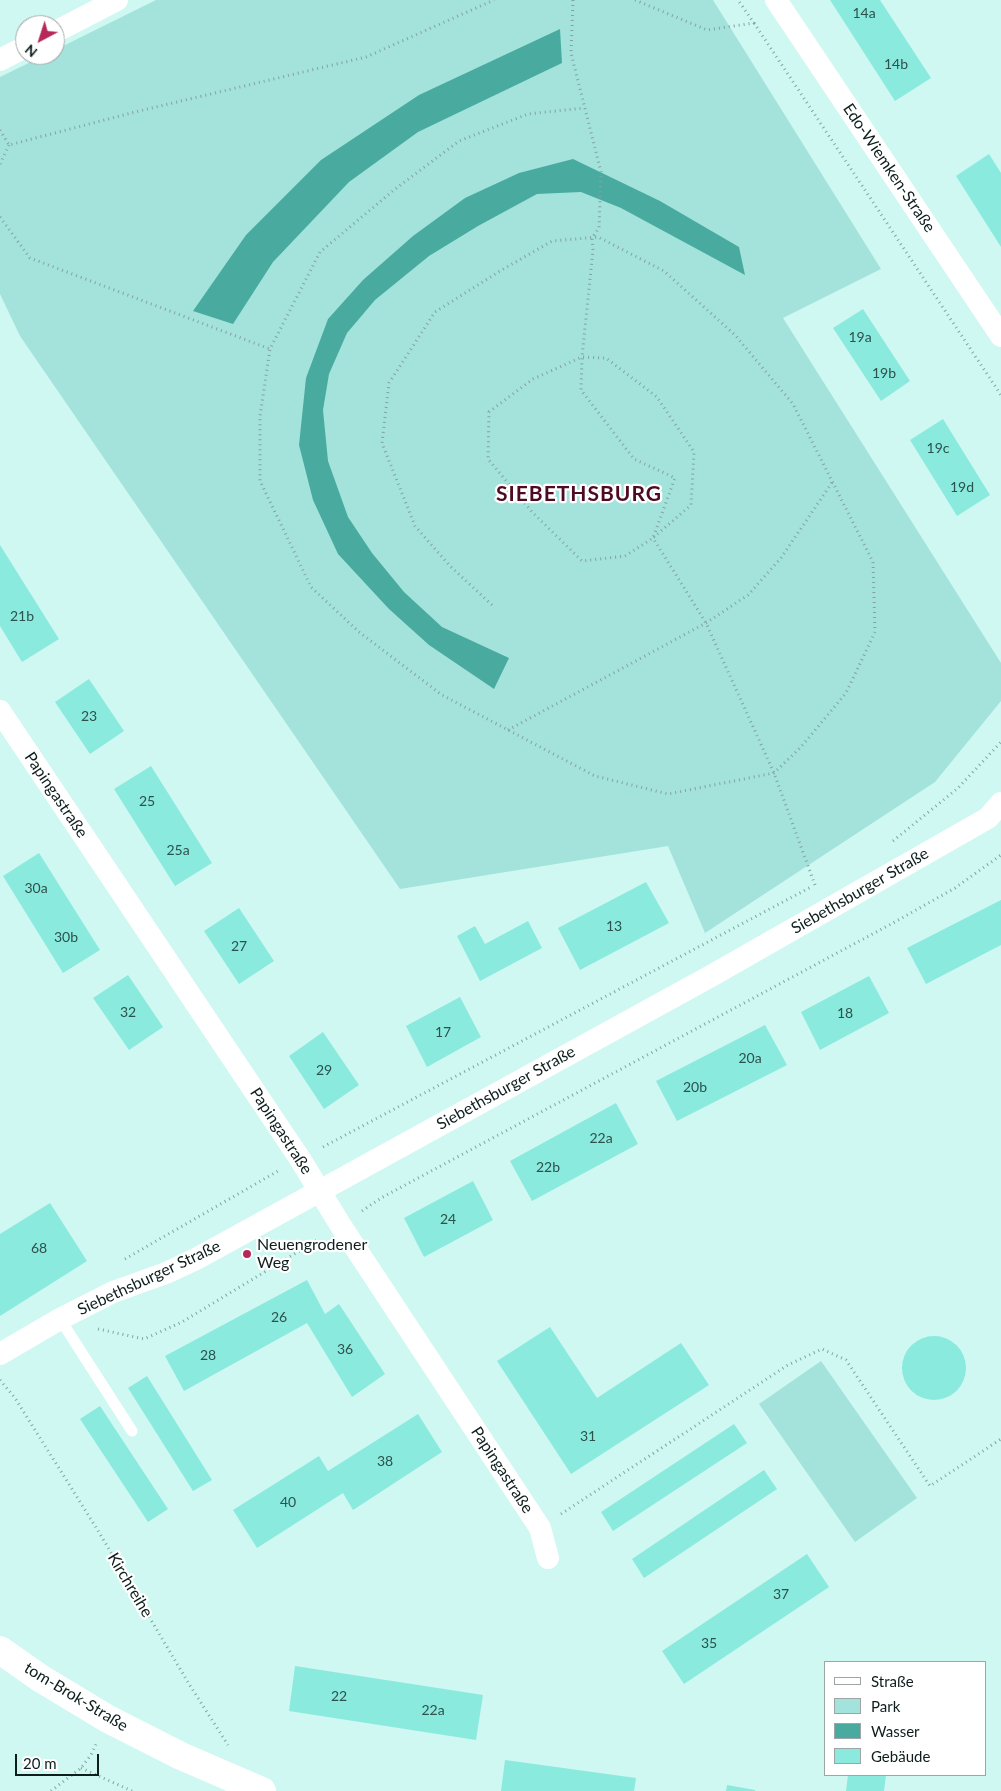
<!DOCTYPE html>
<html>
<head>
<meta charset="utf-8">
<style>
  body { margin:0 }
  #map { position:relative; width:1001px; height:1791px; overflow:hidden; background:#cff8f2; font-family:Lato,sans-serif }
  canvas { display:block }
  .legend { position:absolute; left:824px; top:1661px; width:162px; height:115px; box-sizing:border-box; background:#fff; border:1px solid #9fa5a4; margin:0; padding:6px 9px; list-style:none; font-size:15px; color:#0e1e1c }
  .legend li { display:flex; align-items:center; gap:10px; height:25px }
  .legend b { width:25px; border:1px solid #9fa5a4 }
  .north { position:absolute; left:15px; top:15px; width:50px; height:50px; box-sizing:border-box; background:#fff; border:1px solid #9fa5a4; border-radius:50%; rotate:220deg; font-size:14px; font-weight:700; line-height:20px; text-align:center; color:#0e1e1c }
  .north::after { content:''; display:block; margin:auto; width:18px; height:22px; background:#b6285a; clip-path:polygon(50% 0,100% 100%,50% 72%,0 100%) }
  .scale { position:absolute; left:15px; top:1754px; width:84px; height:22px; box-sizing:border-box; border:2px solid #0e1e1c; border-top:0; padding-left:6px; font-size:15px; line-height:18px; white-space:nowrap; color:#0e1e1c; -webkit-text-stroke:4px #fff; paint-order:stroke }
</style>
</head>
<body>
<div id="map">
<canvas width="1001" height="1791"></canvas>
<ul class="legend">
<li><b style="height:6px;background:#fff"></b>Straße</li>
<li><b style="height:14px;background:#a3e3db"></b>Park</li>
<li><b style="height:14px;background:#49aba0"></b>Wasser</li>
<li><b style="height:14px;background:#8aeade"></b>Gebäude</li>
</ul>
<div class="north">N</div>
<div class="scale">20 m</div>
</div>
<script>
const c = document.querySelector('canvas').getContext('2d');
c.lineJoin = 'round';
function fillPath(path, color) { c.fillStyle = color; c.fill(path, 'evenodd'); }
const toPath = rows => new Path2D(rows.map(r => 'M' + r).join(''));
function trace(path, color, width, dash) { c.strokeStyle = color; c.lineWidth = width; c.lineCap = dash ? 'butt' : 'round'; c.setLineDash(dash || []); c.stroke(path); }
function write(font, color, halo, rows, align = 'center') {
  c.font = font + ' Lato,sans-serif'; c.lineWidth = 4.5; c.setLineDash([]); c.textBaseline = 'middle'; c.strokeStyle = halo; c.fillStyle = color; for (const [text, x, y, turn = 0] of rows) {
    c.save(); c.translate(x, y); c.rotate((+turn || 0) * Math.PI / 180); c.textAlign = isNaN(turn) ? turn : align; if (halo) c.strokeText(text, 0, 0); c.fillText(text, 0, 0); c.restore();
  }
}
fillPath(toPath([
  [156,0,713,0,881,269,783,318,1001,663,1001,701,935,782,705,933,668,846,400,889,20,336,0,294,0,77,45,55,55,55,55,50],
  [821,1361,917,1498,855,1542,759,1404]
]), '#a3e3db');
fillPath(toPath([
  [560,29,562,63,418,132,349,182,273,262,233,324,193,311,246,235,321,160,419,95],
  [573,159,660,201,739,247,745,275,621,208,581,192,537,194,478,226,429,256,375,300,347,333,329,374,323,410,328,461,348,517,372,553,404,592,442,627,509,658,494,689,429,645,389,609,338,554,313,500,299,445,306,378,328,319,363,280,413,236,465,198,519,173]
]), '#49aba0');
fillPath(toPath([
  [830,0,880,0,931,78,895,101],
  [989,154,1001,173,1001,247,956,176],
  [863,309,910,381,881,401,833,328],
  [943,419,990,495,957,516,910,440],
  [0,545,59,639,22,662,0,626],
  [89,679,124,731,90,754,55,702],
  [151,766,212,863,175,886,114,789],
  [39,853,100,950,63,973,3,876],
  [646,882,669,923,580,970,558,928],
  [1001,900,1001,945,926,984,907,948],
  [239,908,274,961,239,984,204,931],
  [528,921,542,948,480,981,457,936,475,926,485,944],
  [128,975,163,1027,129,1050,93,998],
  [869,976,889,1013,820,1050,801,1012],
  [460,997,481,1037,427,1067,406,1026],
  [765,1025,787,1065,677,1121,656,1081],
  [323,1032,359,1085,324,1109,289,1056],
  [616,1103,638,1144,532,1201,510,1161],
  [473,1181,493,1220,424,1257,404,1218],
  [50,1203,87,1261,0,1316,0,1234],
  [307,1280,325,1314,339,1304,385,1374,352,1397,307,1323,184,1391,165,1356],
  [550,1327,597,1398,681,1343,709,1385,571,1474,497,1361],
  '902 1368a32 32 0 1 1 64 0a32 32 0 1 1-64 0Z',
  [147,1376,212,1480,193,1491,128,1388],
  [100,1406,168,1509,148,1522,80,1419],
  [418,1414,442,1452,353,1510,343,1493,257,1548,233,1510,319,1456,328,1471],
  [734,1424,747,1443,613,1531,601,1512],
  [764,1470,777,1489,644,1578,632,1559],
  [807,1554,829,1587,684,1684,662,1651],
  [295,1666,483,1695,476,1740,289,1711],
  [505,1760,636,1778,634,1791,501,1791],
  [848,1775,886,1775,884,1791,846,1791],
  [727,1785,755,1790,755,1791,726,1791]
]), '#8aeade');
trace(toPath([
  [573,0,571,53,601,172,599,228,592,238,593,250,582,357,581,390,634,459,675,478,653,538,625,556,582,561,533,513,488,459,489,412,533,379,582,357,606,358,657,397,694,452,691,505,653,538,706,623,774,773,815,885],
  [635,0,707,30,754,23,738,0],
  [754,23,1001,395],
  [0,130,9,145,135,112,366,57,494,0],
  [0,164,9,145],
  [0,217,30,258,270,349],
  [492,605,450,566,415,526,382,443,389,383,435,312,500,271,552,241,598,237,664,271,735,335,793,404,873,562,875,632,846,693,801,747,774,773,668,794,595,776,442,695,359,632,311,587,260,481,260,416,270,349,320,252,394,190,459,141,528,114,584,108],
  [508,730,706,623,748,595,781,558,833,481],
  [893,841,958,788,1001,742],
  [323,1147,811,887],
  [362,1211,381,1198,893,923,955,888,1001,855],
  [125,1259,278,1171],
  [98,1329,144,1339,182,1322,319,1239],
  [0,1380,15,1398,97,1529,189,1684,228,1745],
  [561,1514,788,1365,822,1349,846,1360,930,1486,1001,1439],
  [81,1768,132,1791],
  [51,1791,81,1768,91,1755,96,1744]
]), '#84a39f', 3, [1, 4]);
trace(toPath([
  [60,1319,132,1431]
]), '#fff', 11);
trace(toPath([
  [776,0,1001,336],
  [55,32,117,0],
  [0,60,25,47],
  [0,711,300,1159,341,1226,540,1528,548,1558],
  [0,1354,60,1319,113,1292,166,1273,196,1259,711,976,988,818,1001,803]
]), '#fff', 22);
trace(toPath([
  [0,1650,40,1678,108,1719,181,1756,262,1791]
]), '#fff', 28);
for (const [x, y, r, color] of [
  [247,1254,5,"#b6285a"]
]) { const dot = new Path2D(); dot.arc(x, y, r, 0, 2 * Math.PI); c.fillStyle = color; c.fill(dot); trace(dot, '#fff', 2); }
write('14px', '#2d514c', null, [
  ["14a",864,13],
  ["14b",896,64],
  ["19a",860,337],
  ["19b",884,373],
  ["19c",938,448],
  ["19d",962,487],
  ["21b",22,616],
  ["23",89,716],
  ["25",147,801],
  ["25a",178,850],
  ["30a",36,888],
  ["13",614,926],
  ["30b",66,937],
  ["27",239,946],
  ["32",128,1012],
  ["18",845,1013],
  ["17",443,1032],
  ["20a",750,1058],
  ["29",324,1070],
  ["20b",695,1087],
  ["22a",601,1138],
  ["22b",548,1167],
  ["24",448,1219],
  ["68",39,1248],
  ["26",279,1317],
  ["36",345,1349],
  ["28",208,1355],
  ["31",588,1436],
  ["38",385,1461],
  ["40",288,1502],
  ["37",781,1594],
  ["35",709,1643],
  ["22",339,1696],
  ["22a",433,1710]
]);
write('16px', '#0e1e1c', '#fff', [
  ["Edo-Wiemken-Straße",889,168,56],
  ["Papingastraße",56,795,56],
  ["Siebethsburger Straße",860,891,-30],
  ["Siebethsburger Straße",506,1088,-29],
  ["Papingastraße",281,1131,57],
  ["Siebethsburger Straße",149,1278,-25],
  ["Papingastraße",502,1470,57],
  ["Kirchreihe",130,1585,59],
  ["tom-Brok-Straße",76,1697,31]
]);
write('16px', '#0e1e1c', '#fff', [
  ["Neuengrodener",257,1245],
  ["Weg",257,1263]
], 'left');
c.letterSpacing = '1px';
write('bold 21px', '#4e0a22', '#fff', [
  ["SIEBETHSBURG",579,494]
]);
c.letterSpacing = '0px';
</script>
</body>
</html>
